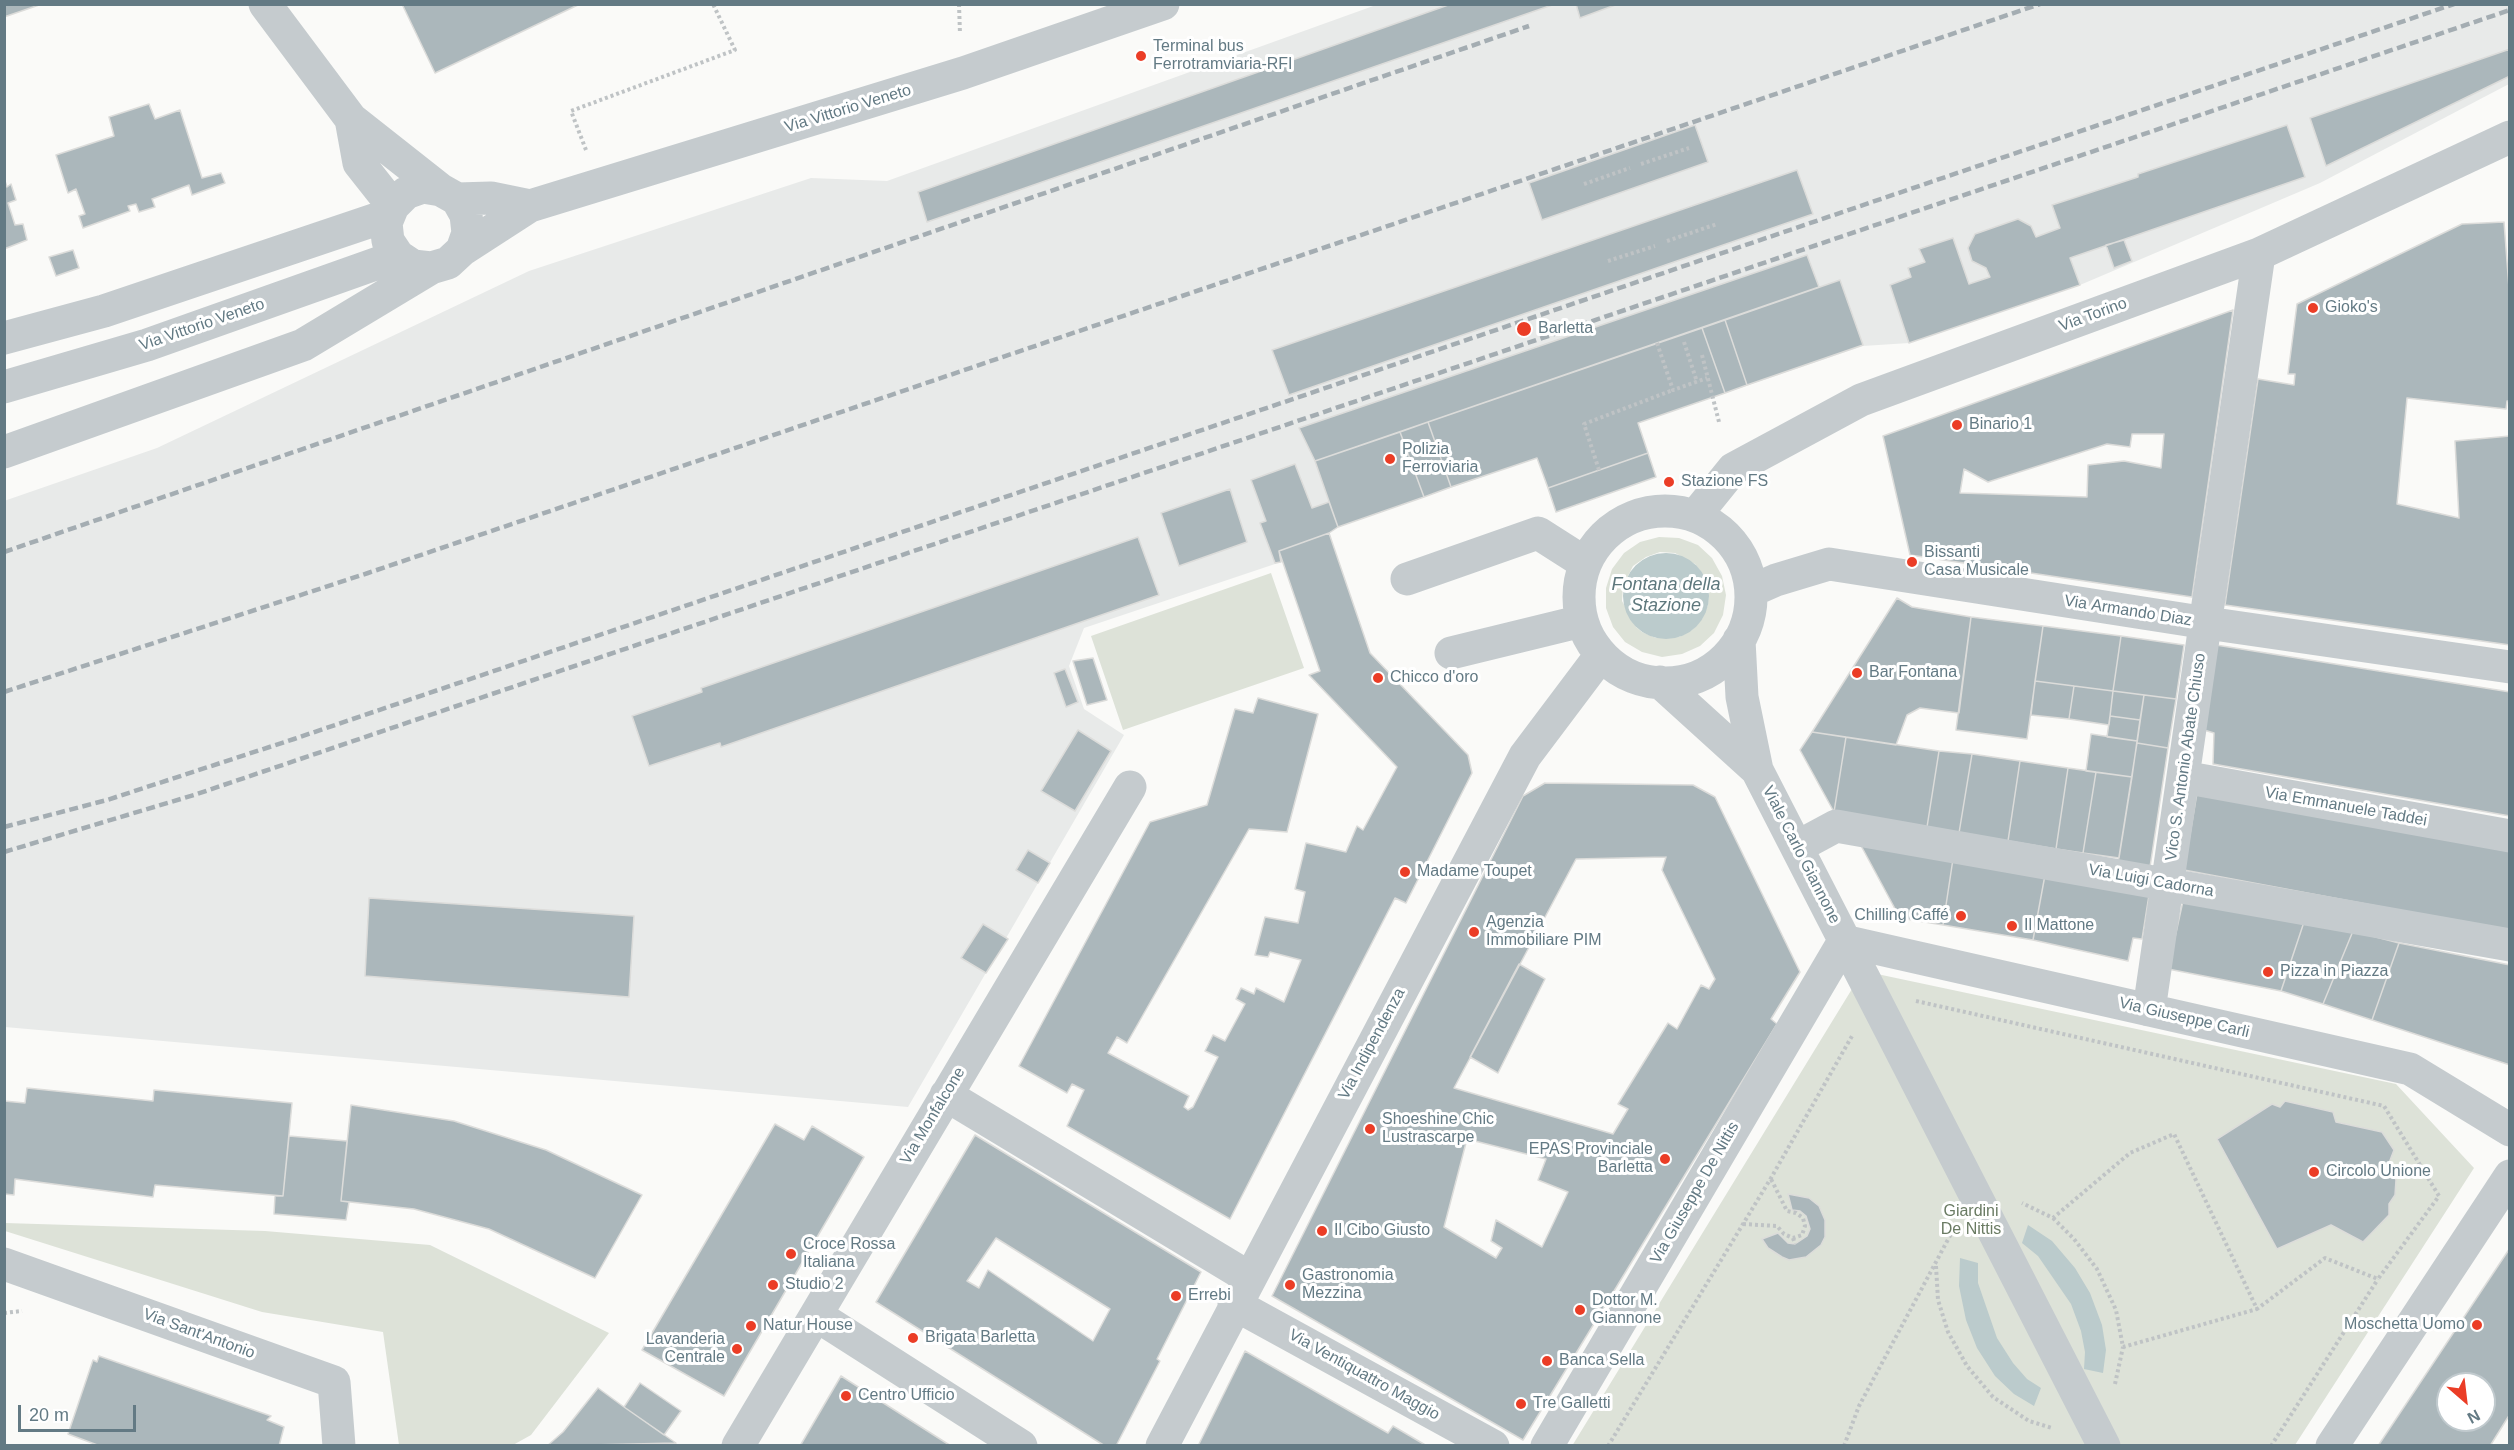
<!DOCTYPE html>
<html>
<head>
<meta charset="utf-8">
<style>
  body { margin:0 }
  #map { position:relative; width:2514px; height:1450px; overflow:hidden; background:#fafaf8; font-family:Arial,sans-serif }
  canvas { display:block }
  .frame { position:absolute; inset:0; border:6px solid #637a84; pointer-events:none }
  .north { position:absolute; left:2436px; top:1372px; width:60px; height:60px; box-sizing:border-box; background:#fff; border:2px solid #c1cace; border-radius:50%; rotate:152deg; font-size:16px; font-weight:700; line-height:24px; text-align:center; color:#637a84 }
  .north::after { content:''; display:block; margin:auto; width:21px; height:27px; background:#eb3d26; clip-path:polygon(50% 0,100% 100%,50% 72%,0 100%) }
  .scale { position:absolute; left:18px; top:1405px; width:118px; height:27px; box-sizing:border-box; border:3px solid #637a84; border-top:0; padding-left:8px; font-size:18px; line-height:21px; white-space:nowrap; color:#637a84; -webkit-text-stroke:4px #fff; paint-order:stroke }
</style>
</head>
<body>
<div id="map">
<canvas width="2514" height="1450"></canvas>
<div class="frame"></div>
<div class="north">N</div>
<div class="scale">20 m</div>
</div>
<script>
const c = document.querySelector('canvas').getContext('2d');
c.lineJoin = 'round';
function fillPath(path, color) { c.fillStyle = color; c.fill(path, 'evenodd'); }
const toPath = rows => new Path2D(rows.map(r => 'M' + r).join(''));
function trace(path, color, width, dash) { c.strokeStyle = color; c.lineWidth = width; c.lineCap = dash ? 'butt' : 'round'; c.setLineDash(dash || []); c.stroke(path); }
function write(font, color, halo, rows, align = 'center') {
  c.font = font + ' Arial,sans-serif'; c.lineWidth = 6; c.setLineDash([]); c.textBaseline = 'middle'; c.strokeStyle = halo; c.fillStyle = color; for (const [text, x, y, turn = 0] of rows) {
    c.save(); c.translate(x, y); c.rotate((+turn || 0) * Math.PI / 180); c.textAlign = isNaN(turn) ? turn : align; if (halo) c.strokeText(text, 0, 0); c.fillText(text, 0, 0); c.restore();
  }
}
fillPath(toPath([
  [1376,5,2509,5,2509,84,2320,183,2080,285,1909,343,1863,346,1638,423,1656,477,1556,512,1537,458,1338,527,1329,533,1279,551,1281,562,1084,628,1069,666,1084,709,1124,735,908,1107,5,1027,4,501,157,448,529,271,811,178,887,181]
]), '#e8eae9');
fillPath(toPath([
  [1659,537,1679,538,1698,545,1712,558,1722,576,1726,595,1723,615,1714,633,1700,646,1682,654,1662,657,1642,652,1625,642,1613,627,1606,608,1606,588,1612,569,1624,553,1640,542],
  [1660,552,1675,553,1695,564,1704,576,1709,590,1708,605,1702,619,1692,630,1679,637,1656,638,1642,632,1636,627,1622,601,1623,586,1633,566,1646,557],
  [1271,573,1304,668,1123,730,1091,636],
  [1863,971,2396,1084,2474,1168,2295,1445,1572,1446],
  [5,1223,265,1231,430,1245,609,1333,531,1435,513,1445,399,1445,383,1332,262,1312,5,1231]
]), '#dde2d8');
fillPath(toPath([
  '1623 596a43 43 0 1 1 86 0a43 43 0 1 1-86 0Z',
  [2028,1225,2052,1241,2075,1268,2090,1293,2102,1325,2106,1350,2103,1373,2084,1369,2085,1352,2081,1331,2071,1304,2038,1256,2022,1243],
  [1960,1258,1978,1263,1978,1283,1997,1338,2013,1363,2027,1379,2041,1388,2034,1406,2014,1394,1995,1376,1977,1348,1966,1320,1959,1286]
]), '#bbcbcc');
const building = toPath([
  [4,4,42,4,4,17,4,4],
  [402,4,580,4,435,73,402,4],
  [1451,4,1555,4,927,222,918,192,1451,4],
  [1576,4,1618,4,1580,18,1576,4],
  [2510,49,2510,76,2326,166,2310,118,2510,49],
  [149,104,155,119,180,110,202,178,221,173,225,183,192,195,189,185,152,199,155,207,139,212,136,204,128,206,130,211,83,228,79,216,85,214,76,189,68,193,56,155,114,136,109,117,149,104],
  [1695,125,1708,162,1542,220,1529,183,1695,125],
  [2287,125,2305,177,2070,258,2080,285,1909,343,1890,285,1911,277,1908,268,1925,262,1919,249,1953,238,1969,284,1990,277,1986,268,1972,261,1968,248,1975,234,2018,219,2031,226,2036,237,2060,228,2052,205,2138,177,2138,174,2287,125],
  [1797,170,1813,214,1289,395,1272,350,1797,170],
  [4,178,7,187,11,184,16,200,8,203,15,225,23,224,27,240,4,249,4,178],
  [2504,222,2510,301,2510,401,2507,401,2506,409,2407,398,2397,504,2459,518,2455,441,2510,436,2510,645,2225,605,2258,379,2294,385,2295,374,2288,374,2297,304,2462,224,2504,222],
  [2124,240,2132,261,2114,268,2106,245,2124,240],
  [73,250,79,268,56,276,49,257,73,250],
  [1807,255,1819,287,1315,461,1299,428,1807,255],
  [1840,280,1863,345,1747,385,1725,320,1840,280],
  [2233,310,2192,597,1910,555,1883,436,2233,310],
  [2132,434,2164,434,2161,468,2124,461,2088,465,2087,497,1960,493,1964,469,1988,482,2107,444,2130,447,2132,434],
  [1725,320,1747,385,1725,393,1702,328,1725,320],
  [1702,328,1725,393,1638,423,1648,453,1548,488,1537,458,1451,487,1428,422,1702,328],
  [1428,422,1451,487,1424,497,1400,432,1428,422],
  [1400,432,1424,497,1338,527,1315,461,1400,432],
  [1648,453,1656,477,1556,512,1548,488,1648,453],
  [1295,464,1312,508,1329,502,1338,527,1329,533,1279,551,1281,562,1275,563,1260,523,1266,521,1251,480,1295,464],
  [1230,489,1247,542,1179,566,1161,513,1230,489],
  [1329,533,1370,653,1468,755,1472,773,1406,903,1395,898,1230,1219,1067,1126,1084,1090,1072,1084,1067,1093,1019,1066,1150,822,1207,805,1235,709,1253,713,1258,698,1318,714,1287,832,1249,829,1127,1043,1117,1037,1108,1053,1189,1096,1184,1107,1188,1110,1193,1107,1218,1057,1205,1051,1213,1035,1225,1041,1245,1004,1236,999,1241,988,1254,994,1256,988,1284,1002,1301,960,1270,952,1268,957,1255,955,1265,917,1298,923,1305,892,1295,889,1306,843,1346,852,1357,826,1363,830,1397,767,1309,675,1320,671,1279,551,1329,533],
  [1138,537,1159,595,721,747,720,743,649,766,632,716,702,692,701,688,1138,537],
  [1897,598,1912,607,1971,617,1959,713,1920,708,1907,715,1896,745,1812,732,1897,598],
  [1971,617,2043,626,2027,739,1956,730,1971,617],
  [2043,626,2121,636,2113,691,2035,681,2043,626],
  [2121,636,2184,645,2176,699,2113,691,2121,636],
  [2216,645,2510,692,2510,816,2213,764,2214,733,2204,730,2216,645],
  [1093,658,1107,700,1087,705,1073,661,1093,658],
  [1065,669,1078,702,1066,707,1054,673,1065,669],
  [2035,681,2074,686,2069,719,2031,715,2035,681],
  [2074,686,2113,691,2109,725,2069,719,2074,686],
  [2113,691,2144,695,2140,720,2110,716,2113,691],
  [2144,695,2176,699,2168,748,2137,743,2144,695],
  [2110,716,2140,720,2137,741,2107,737,2110,716],
  [1078,730,1111,751,1075,811,1041,791,1078,730],
  [1812,732,1846,737,1834,812,1800,750,1812,732],
  [2091,734,2137,741,2132,777,2086,771,2091,734],
  [1846,737,1939,751,1927,827,1834,812,1846,737],
  [2137,743,2168,748,2150,867,2118,863,2137,743],
  [1939,751,1972,754,1959,833,1927,827,1939,751],
  [1972,754,2020,761,2008,841,1959,833,1972,754],
  [2020,761,2068,768,2056,849,2008,841,2020,761],
  [2068,768,2096,772,2083,853,2056,849,2068,768],
  [2096,772,2132,777,2119,858,2083,853,2096,772],
  [1545,783,1693,785,1715,797,1800,972,1771,1019,1777,1024,1523,1440,1272,1296,1523,796,1545,783],
  [1666,857,1662,870,1715,979,1709,989,1701,985,1677,1029,1668,1023,1618,1104,1628,1109,1613,1134,1454,1088,1576,859,1666,857],
  [1467,1139,1546,1159,1538,1180,1568,1192,1542,1247,1496,1220,1491,1241,1502,1248,1496,1258,1444,1227,1467,1139],
  [2197,793,2510,850,2510,931,2184,870,2197,793],
  [1858,840,1953,859,1943,925,1900,918,1858,840],
  [1028,850,1050,863,1038,883,1016,870,1028,850],
  [1953,859,2045,875,2033,940,1943,925,1953,859],
  [2045,875,2149,895,2142,939,2133,938,2128,961,2033,940,2045,875],
  [369,898,634,916,629,997,365,976,369,898],
  [2183,901,2304,922,2281,991,2168,969,2183,901],
  [2304,922,2353,931,2323,1004,2281,991,2304,922],
  [983,924,1008,939,986,973,961,958,983,924],
  [2353,931,2399,943,2372,1020,2323,1004,2353,931],
  [2399,943,2510,965,2510,1065,2372,1020,2399,943],
  [1519,964,1545,979,1498,1073,1470,1057,1519,964],
  [27,1088,153,1101,154,1090,292,1103,283,1196,155,1185,153,1197,15,1179,14,1195,4,1194,4,1101,25,1103,27,1088],
  [2285,1101,2333,1112,2336,1122,2382,1132,2394,1150,2389,1163,2396,1180,2395,1195,2389,1204,2389,1215,2363,1242,2331,1225,2277,1249,2217,1139,2272,1104,2280,1107,2285,1101],
  [351,1105,454,1121,546,1150,642,1195,595,1278,489,1229,414,1209,341,1201,351,1105],
  [775,1124,804,1140,812,1126,864,1157,724,1396,642,1350,775,1124],
  [975,1135,1201,1272,1157,1359,1160,1361,1116,1446,1105,1446,876,1302,975,1135],
  [996,1238,1110,1309,1093,1341,988,1270,979,1288,967,1281,996,1238],
  [289,1136,347,1141,341,1201,349,1202,346,1220,274,1214,275,1196,283,1196,289,1136],
  [1788,1194,1809,1198,1819,1206,1825,1220,1825,1237,1821,1245,1806,1257,1789,1260,1782,1257,1768,1248,1762,1239,1778,1233,1788,1243,1795,1244,1807,1236,1810,1229,1806,1216,1800,1211,1792,1210,1788,1194],
  [2510,1248,2510,1414,2490,1446,2378,1446,2510,1248],
  [2448,1384,2484,1384,2484,1420,2448,1420,2448,1384],
  [1245,1351,1388,1433,1393,1426,1427,1446,1198,1446,1245,1351],
  [99,1356,271,1416,267,1420,284,1427,279,1446,100,1446,68,1434,93,1360,97,1362,99,1356],
  [841,1376,951,1446,800,1446,841,1376],
  [640,1383,681,1411,664,1435,624,1407,640,1383],
  [598,1388,624,1407,676,1443,547,1446,563,1432,598,1388]
]);
fillPath(building, '#abb7bb');
trace(building, '#dcdcda', 1.5);
trace(toPath([
  [959,4,960,34],
  [586,150,571,111,735,50,713,4],
  [1641,164,1689,148],
  [1584,184,1630,168],
  [1667,241,1717,224],
  [1608,261,1655,246],
  [1684,342,1697,382],
  [1657,343,1673,390,1707,378],
  [1702,355,1719,422],
  [1599,470,1584,424,1673,390],
  [1916,1001,2384,1106,2439,1196,2378,1279,2325,1258,2257,1309,2174,1134,2130,1153,2053,1218,2022,1203],
  [2053,1218,2074,1239,2097,1269,2116,1310,2123,1347,2257,1309],
  [1743,1224,1777,1226,1784,1234,1793,1238,1802,1235,1805,1226,1803,1218,1796,1213,1787,1211,1771,1179],
  [1793,1238,1795,1244],
  [1936,1266,1938,1300,1948,1332,1967,1366,1993,1397,2029,1421,2052,1428],
  [4,1313,22,1311],
  [2115,1384,2123,1347],
  [1608,1446,1771,1178,1852,1036],
  [1844,1446,1859,1406,1952,1232],
  [2271,1446,2378,1279]
]), '#bfc3c5', 4, [3, 3]);
trace(toPath([
  [265,4,351,119,441,190],
  [351,119,359,163,393,206],
  [457,199,491,198,530,206],
  [462,250,530,206,963,73,1163,4],
  [4,338,104,311,389,215],
  [4,387,147,345,398,256],
  [4,452,303,345,431,268,448,263,462,250,468,233,466,215,457,199,441,190,423,187,406,193,393,206,386,223,388,241,398,256,413,266,431,268],
  '1579 597a86 86 0 1 1 172 0a86 86 0 1 1-172 0Z',
  [1695,516,1733,469,1861,400,2259,254,2510,137],
  [1407,579,1538,533,1585,563],
  [1751,591,1776,580,1829,564,2207,623,2510,667],
  [1739,640,1742,697,1757,770,2104,1446],
  [1451,653,1582,621],
  [1660,682,1757,770],
  [2183,777,2510,836],
  [1797,847,1836,826,2510,945],
  [1844,941,2410,1069,2510,1130],
  [2149,1010,2259,254],
  [946,1095,1248,1277],
  [4,1264,334,1382,339,1446],
  [1234,1304,1493,1446],
  [816,1315,1021,1446],
  [738,1446,1130,787],
  [1162,1446,1525,756,1601,655],
  [1547,1446,1844,941],
  [2332,1446,2510,1176]
]), '#c5cbce', 33);
trace(toPath([
  [4,552,1529,26],
  [4,692,368,573,2040,4],
  [4,827,107,800,294,739,2454,4],
  [4,852,194,795,2510,10]
]), '#a4adb2', 4.5, [9, 4.5]);
for (const [x, y, r, color] of [
  [1141,56,6,"#eb3d26"],
  [2313,308,6,"#eb3d26"],
  [1524,329,8,"#eb3d26"],
  [1957,425,6,"#eb3d26"],
  [1390,459,6,"#eb3d26"],
  [1669,482,6,"#eb3d26"],
  [1912,562,6,"#eb3d26"],
  [1857,673,6,"#eb3d26"],
  [1378,678,6,"#eb3d26"],
  [1405,872,6,"#eb3d26"],
  [1961,916,6,"#eb3d26"],
  [2012,926,6,"#eb3d26"],
  [1474,932,6,"#eb3d26"],
  [2268,972,6,"#eb3d26"],
  [1370,1129,6,"#eb3d26"],
  [1665,1159,6,"#eb3d26"],
  [2314,1172,6,"#eb3d26"],
  [1322,1231,6,"#eb3d26"],
  [791,1254,6,"#eb3d26"],
  [773,1285,6,"#eb3d26"],
  [1290,1285,6,"#eb3d26"],
  [1176,1296,6,"#eb3d26"],
  [1580,1310,6,"#eb3d26"],
  [2477,1325,6,"#eb3d26"],
  [751,1326,6,"#eb3d26"],
  [913,1338,6,"#eb3d26"],
  [737,1349,6,"#eb3d26"],
  [1547,1361,6,"#eb3d26"],
  [846,1396,6,"#eb3d26"],
  [1521,1404,6,"#eb3d26"]
]) { const dot = new Path2D(); dot.arc(x, y, r, 0, 2 * Math.PI); c.fillStyle = color; c.fill(dot); trace(dot, '#fff', 2); }
write('16px', '#637a84', '#fff', [
  ["Terminal bus",1153,47],
  ["Ferrotramviaria-RFI",1153,65],
  ["Gioko's",2325,308],
  ["Barletta",1538,329],
  ["Binario 1",1969,425],
  ["Polizia",1402,450],
  ["Ferroviaria",1402,468],
  ["Stazione FS",1681,482],
  ["Bissanti",1924,553],
  ["Casa Musicale",1924,571],
  ["Bar Fontana",1869,673],
  ["Chicco d'oro",1390,678],
  ["Madame Toupet",1417,872],
  ["Chilling Caffé",1949,916,"right"],
  ["Agenzia",1486,923],
  ["Immobiliare PIM",1486,941],
  ["Il Mattone",2024,926],
  ["Pizza in Piazza",2280,972],
  ["Shoeshine Chic",1382,1120],
  ["Lustrascarpe",1382,1138],
  ["EPAS Provinciale",1653,1150,"right"],
  ["Barletta",1653,1168,"right"],
  ["Circolo Unione",2326,1172],
  ["Il Cibo Giusto",1334,1231],
  ["Croce Rossa",803,1245],
  ["Italiana",803,1263],
  ["Gastronomia",1302,1276],
  ["Mezzina",1302,1294],
  ["Studio 2",785,1285],
  ["Errebi",1188,1296],
  ["Dottor M.",1592,1301],
  ["Giannone",1592,1319],
  ["Moschetta Uomo",2465,1325,"right"],
  ["Natur House",763,1326],
  ["Brigata Barletta",925,1338],
  ["Lavanderia",725,1340,"right"],
  ["Centrale",725,1358,"right"],
  ["Banca Sella",1559,1361],
  ["Centro Ufficio",858,1396],
  ["Tre Galletti",1533,1404]
], 'left');
write('16px', '#637a84', '#fff', [
  ["Via Vittorio Veneto",848,109,-17],
  ["Via Torino",2093,315,-20],
  ["Via Vittorio Veneto",202,325,-19],
  ["Via Armando Diaz",2128,611,9],
  ["Vico S. Antonio Abate Chiuso",2186,757,-82],
  ["Via Emmanuele Taddei",2346,807,10],
  ["Viale Carlo Giannone",1801,855,63],
  ["Via Luigi Cadorna",2151,881,10],
  ["Via Giuseppe Carli",2184,1018,13],
  ["Via Indipendenza",1372,1044,-62],
  ["Via Monfalcone",933,1116,-59],
  ["Via Giuseppe De Nittis",1695,1193,-60],
  ["Via Sant'Antonio",199,1334,20],
  ["Via Ventiquattro Maggio",1364,1375,29]
]);
write('16px', '#6a7b63', '#fff', [
  ["Giardini",1971,1212],
  ["De Nittis",1971,1230]
]);
write('italic 18px', '#5e787d', '#fff', [
  ["Fontana della",1666,585],
  ["Stazione",1666,606]
]);
</script>
</body>
</html>
